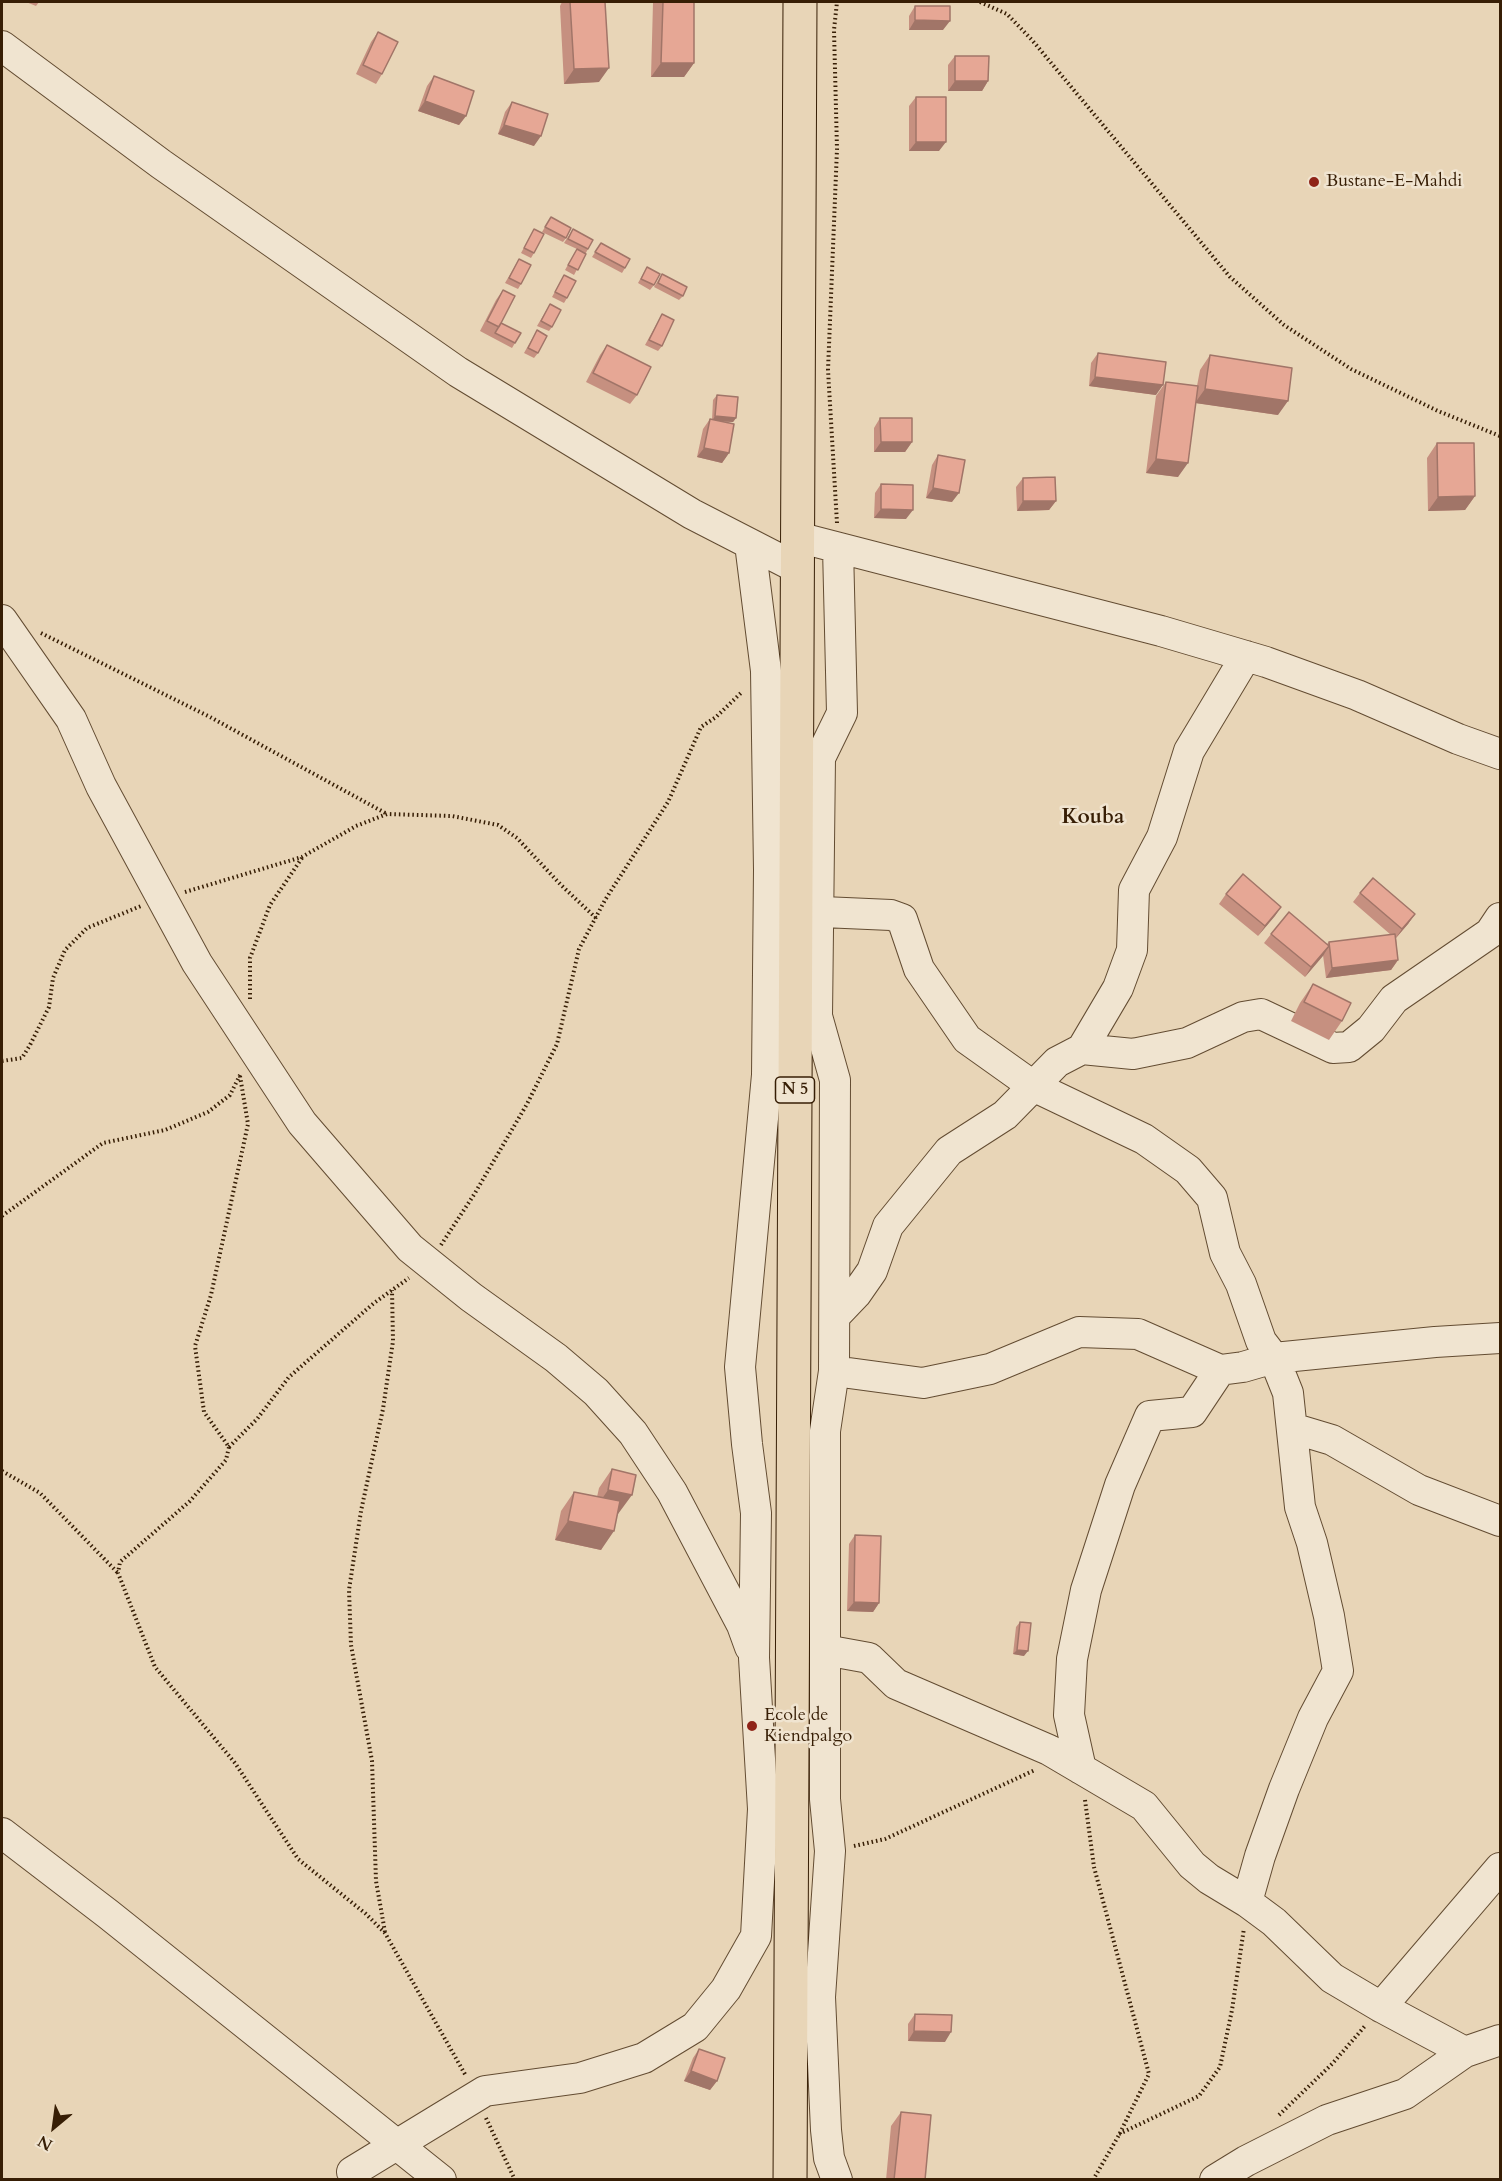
<!DOCTYPE html>
<html>
<head>
<meta charset="utf-8">
<style>
  body { margin:0 }
  #map { position:relative; width:1502px; height:2181px; overflow:hidden; background:#e8d5b7; font-family:Cardo,serif }
  canvas { display:block }
  .frame { position:absolute; inset:0; border:3px solid #371e05; pointer-events:none }
  .north { position:absolute; left:24px; top:2097px; width:60px; height:60px; -webkit-text-stroke:4px #f0e4d0; paint-order:stroke; rotate:209deg; font-size:16px; font-weight:700; line-height:24px; text-align:center; color:#371e05 }
  .north::after { content:''; display:block; margin:auto; width:21px; height:27px; background:#371e05; clip-path:polygon(50% 0,100% 100%,50% 72%,0 100%) }
</style>
</head>
<body>
<div id="map">
<canvas width="1502" height="2181"></canvas>
<div class="frame"></div>
<div class="north">N</div>
</div>
<script>
const c = document.querySelector('canvas').getContext('2d');
c.lineJoin = 'round';
const toPath = rows => new Path2D(rows.map(r => 'M' + r).join(''));
function trace(path, color, width, dash) { c.strokeStyle = color; c.lineWidth = width; c.lineCap = dash ? 'butt' : 'round'; c.setLineDash(dash || []); c.stroke(path); }
function fillPath(path, color) { c.fillStyle = color; c.fill(path, 'evenodd'); }
function write(font, color, halo, rows, align = 'center') {
  c.font = font + ' Cardo,serif'; c.lineWidth = 5; c.setLineDash([]); c.textBaseline = 'middle'; c.strokeStyle = halo; c.fillStyle = color; for (const [text, x, y, turn = 0] of rows) {
    c.save(); c.translate(x, y); c.rotate((+turn || 0) * Math.PI / 180); c.textAlign = isNaN(turn) ? turn : align; if (halo) c.strokeText(text, 0, 0); c.fillText(text, 0, 0); c.restore();
  }
}
const minor = toPath([
  [2,46,161,164,458,372,692,514,797,568],
  [797,537,1161,631,1266,662,1357,695,1458,739,1500,754],
  [2,620,71,719,101,786,197,963,302,1123,410,1248,471,1297,556,1358,596,1392,633,1433,672,1492,742,1625,750,1647],
  [800,911,891,915,902,919,919,969,967,1039,1033,1086,1144,1139,1188,1170,1212,1198,1225,1253,1241,1284,1261,1341,1274,1358,1288,1393,1300,1507,1312,1543,1329,1616,1338,1671,1313,1718,1284,1789,1260,1856,1247,1902],
  [1082,1049,1133,1054,1187,1043,1243,1017,1261,1014,1333,1048,1349,1047,1371,1029,1394,999,1490,933,1500,918],
  [835,1316,856,1294,872,1271,888,1226,949,1151,1005,1115,1057,1062,1082,1049,1118,988,1132,950,1134,890,1162,837,1189,751,1246,656],
  [834,1371,923,1383,990,1369,1079,1332,1138,1334,1220,1370,1243,1367,1274,1358,1435,1342,1500,1338],
  [1292,1428,1332,1440,1419,1490,1500,1521],
  [825,1650,869,1658,896,1684,1049,1750,1144,1806,1192,1865,1209,1879,1247,1902,1274,1922,1332,1978,1381,2007,1465,2052,1500,2040],
  [1081,1769,1069,1715,1072,1659,1086,1590,1120,1485,1150,1416,1192,1412,1220,1370],
  [2,1833,108,1914,441,2180],
  [1381,2007,1500,1868],
  [352,2172,485,2091,580,2078,644,2058,695,2027,726,1989,756,1936,763,1809,754,1658,756,1513,747,1444,740,1367,767,1075,769,870,766,671,750,544],
  [837,2180,829,2158,826,2130,820,1997,830,1851,825,1799,825,1431,834,1371,835,1080,817,1016,820,758,842,713,838,548],
  [1215,2180,1246,2161,1327,2120,1405,2094,1465,2052]
]);
const highway = toPath([
  [790,2180,800,2]
]);
trace(minor, '#634c32', 32);
trace(highway, '#371e05', 35);
trace(toPath([
  [980,2,1007,14,1032,40,1230,277,1284,325,1351,369,1438,411,1500,436],
  [837,523,828,370,837,149,834,30,837,2],
  [41,633,210,717,387,814],
  [185,892,302,857,356,826,387,814,452,816,498,825,517,838,561,885,596,918],
  [250,999,250,958,270,905,302,858],
  [2,1061,22,1058,30,1045,49,1007,53,978,65,950,87,928,141,906],
  [240,1076,248,1124,211,1295,195,1346,204,1412,229,1447,226,1460,190,1501,120,1562,118,1573,155,1667,235,1763,298,1859,366,1914,385,1933,466,2076],
  [2,1216,103,1143,165,1130,208,1112,230,1095,240,1075],
  [441,1245,475,1193,527,1104,557,1044,579,949,605,900,668,802,701,727,716,717,742,692],
  [229,1447,257,1419,289,1377,374,1303,409,1278],
  [2,1471,40,1493,118,1573],
  [1085,1800,1094,1867,1149,2074,1119,2135,1093,2180],
  [854,1846,885,1839,1035,1770],
  [385,1932,376,1881,372,1761,351,1645,349,1590,361,1511,383,1409,393,1341,392,1290],
  [1279,2115,1332,2064,1365,2026],
  [486,2118,515,2180],
  [1119,2134,1199,2096,1220,2067,1232,2010,1244,1928]
]), '#371e05', 4, [1.5, 3]);
trace(minor, '#f0e4d0', 30);
trace(highway, '#e8d5b7', 33);
fillPath(toPath([
  [26,2,39,2,36,6],
  [562,2,605,2,599,82,564,84,560,6],
  [643,2,694,2,694,63,684,77,651,77,653,3,643,3],
  [915,6,943,30,909,30,909,16],
  [378,32,382,74,376,84,356,74,371,42],
  [955,56,988,81,982,91,948,91,948,65],
  [434,76,466,116,459,125,418,111,427,86],
  [916,97,939,151,909,151,909,106],
  [512,102,534,146,498,134,505,112],
  [551,217,566,238,563,242,542,232],
  [534,229,534,253,531,258,521,253],
  [573,229,588,249,574,275,565,270,577,249,564,243],
  [601,243,625,268,622,273,592,257],
  [519,259,521,284,518,289,505,283],
  [647,267,654,285,650,290,638,283],
  [662,274,683,296,679,300,654,287],
  [564,275,567,298,564,303,552,297],
  [503,290,501,323,515,343,512,348,480,331,496,300],
  [550,304,552,327,549,331,537,326],
  [662,314,662,346,658,351,645,345],
  [537,330,538,353,534,358,524,353],
  [607,345,637,395,630,404,586,382,600,355],
  [1098,353,1156,395,1089,386,1091,363],
  [1210,355,1278,415,1196,403,1178,477,1146,473,1156,396,1166,382,1197,386,1200,370],
  [717,395,736,418,733,422,720,421,729,453,722,463,697,457,703,429,710,419,712,420,713,400],
  [880,418,912,442,905,452,874,452,874,428],
  [1437,443,1475,496,1465,510,1428,511,1427,458],
  [938,455,952,502,926,498,932,465],
  [1023,478,1056,501,1049,510,1017,511,1016,487],
  [881,484,906,519,874,518,875,493],
  [1360,893,1415,914,1408,924,1396,938,1398,960,1391,970,1326,978,1323,955,1305,977,1264,943,1271,934,1327,944,1329,942,1391,935,1353,902],
  [1226,894,1281,907,1258,936,1219,904],
  [1313,984,1342,1021,1329,1040,1291,1021,1300,1003],
  [612,1469,618,1514,601,1550,555,1540,561,1511,574,1492,597,1497,599,1488],
  [855,1535,879,1603,873,1612,847,1611,849,1544],
  [1020,1622,1024,1656,1013,1654,1016,1627],
  [915,2014,945,2042,908,2041,908,2024],
  [699,2049,717,2081,710,2090,684,2081,693,2058],
  [901,2112,925,2180,886,2180,891,2126]
]), '#c69080');
fillPath(toPath([
  [644,2,655,2,653,3,643,3],
  [915,20,950,21,943,30,909,30],
  [661,63,694,63,684,77,651,77],
  [609,68,599,82,564,84,574,69],
  [955,81,988,81,982,91,948,91],
  [425,101,466,116,459,125,418,111],
  [504,125,541,136,534,146,498,134],
  [916,142,946,142,939,151,909,151],
  [1095,377,1163,385,1156,395,1089,386],
  [1205,389,1288,401,1278,415,1195,403],
  [715,416,736,418,733,422,712,421],
  [881,442,912,442,905,452,874,452],
  [704,448,729,453,722,463,697,457],
  [1156,459,1188,463,1178,477,1146,473],
  [933,488,959,493,952,502,926,498],
  [1475,496,1465,510,1428,511,1438,497],
  [1023,501,1056,501,1049,510,1017,511],
  [881,509,913,510,906,519,874,518],
  [1281,907,1275,916,1258,936,1265,926],
  [1415,914,1408,924,1395,939,1402,929],
  [1329,946,1323,956,1305,977,1311,967],
  [1398,960,1391,970,1326,978,1332,968],
  [608,1490,632,1495,618,1514,595,1509],
  [568,1521,614,1531,601,1550,555,1540],
  [854,1602,879,1603,873,1612,847,1611],
  [1017,1650,1028,1651,1024,1656,1013,1654],
  [914,2031,951,2032,945,2042,908,2041],
  [691,2071,717,2081,710,2090,684,2081]
]), '#a17568');
const building = toPath([
  [570,2,605,2,609,68,574,69,570,2],
  [663,2,694,2,694,63,661,63,663,2],
  [915,6,950,6,950,21,915,20,915,6],
  [378,32,398,42,382,74,363,65,378,32],
  [955,56,989,56,988,81,955,81,955,56],
  [434,76,474,91,466,116,425,101,434,76],
  [916,97,946,97,946,142,916,142,916,97],
  [512,102,548,114,541,136,504,125,512,102],
  [551,217,571,228,566,238,545,227,551,217],
  [534,229,544,234,534,253,524,248,534,229],
  [573,229,593,240,588,249,568,239,573,229],
  [601,243,630,259,625,268,595,252,601,243],
  [577,249,586,254,578,270,568,265,577,249],
  [519,259,531,265,521,284,509,278,519,259],
  [647,267,660,274,654,285,641,279,647,267],
  [662,274,687,287,683,296,658,283,662,274],
  [564,275,576,281,567,298,555,292,564,275],
  [503,290,515,296,499,327,487,321,503,290],
  [550,304,561,310,552,327,541,321,550,304],
  [662,314,674,320,662,346,649,340,662,314],
  [501,323,521,333,515,343,495,333,501,323],
  [537,330,547,336,538,353,528,348,537,330],
  [607,345,651,367,637,395,593,373,607,345],
  [1098,353,1166,362,1163,385,1095,377,1098,353],
  [1210,355,1292,368,1288,401,1205,389,1210,355],
  [1166,382,1198,386,1188,463,1156,459,1166,382],
  [717,395,738,397,736,418,715,416,717,395],
  [880,418,912,418,912,442,881,442,880,418],
  [710,419,734,424,729,453,704,448,710,419],
  [1437,443,1474,443,1475,496,1438,497,1437,443],
  [938,455,965,460,959,493,933,488,938,455],
  [1055,477,1056,501,1023,501,1023,478,1055,477],
  [881,484,913,485,913,510,881,509,881,484],
  [1243,874,1281,907,1265,926,1226,894,1243,874],
  [1373,878,1415,914,1402,929,1360,893,1373,878],
  [1289,912,1329,946,1311,967,1271,934,1289,912],
  [1395,934,1398,960,1332,968,1329,942,1395,934],
  [1313,984,1351,1003,1342,1021,1304,1002,1313,984],
  [612,1469,636,1475,632,1495,608,1490,612,1469],
  [574,1492,620,1501,614,1531,568,1521,574,1492],
  [855,1535,881,1536,879,1603,854,1602,855,1535],
  [1020,1622,1031,1623,1028,1651,1017,1650,1020,1622],
  [915,2014,952,2015,951,2032,914,2031,915,2014],
  [699,2049,725,2058,717,2081,691,2071,699,2049],
  [901,2112,931,2115,925,2180,894,2180,901,2112]
]);
fillPath(building, '#e6a795');
trace(building, '#a17568', 1.5);
for (const [x, y, r, color] of [
  [1314,182,6,"#8f2418"],
  [752,1726,6,"#8f2418"]
]) { const dot = new Path2D(); dot.arc(x, y, r, 0, 2 * Math.PI); c.fillStyle = color; c.fill(dot); trace(dot, '#f0e4d0', 2); }
for (const [x, y, w] of [
  [795,1090,39]
]) { const box = new Path2D(); box.roundRect(x - w / 2, y - 13, w, 26, 4.5); c.fillStyle = '#f0e4d0'; c.fill(box); trace(box, '#371e05', 1.5); }
write('bold 16px', '#371e05', null, [
  ["N 5",795,1090]
]);
write('18px', '#371e05', '#f0e4d0', [
  ["Bustane-E-Mahdi",1326,182],
  ["Ecole de",764,1716],
  ["Kiendpalgo",764,1737]
], 'left');
write('bold 21px', '#371e05', '#f0e4d0', [
  ["Kouba",1093,818]
]);
</script>
</body>
</html>
